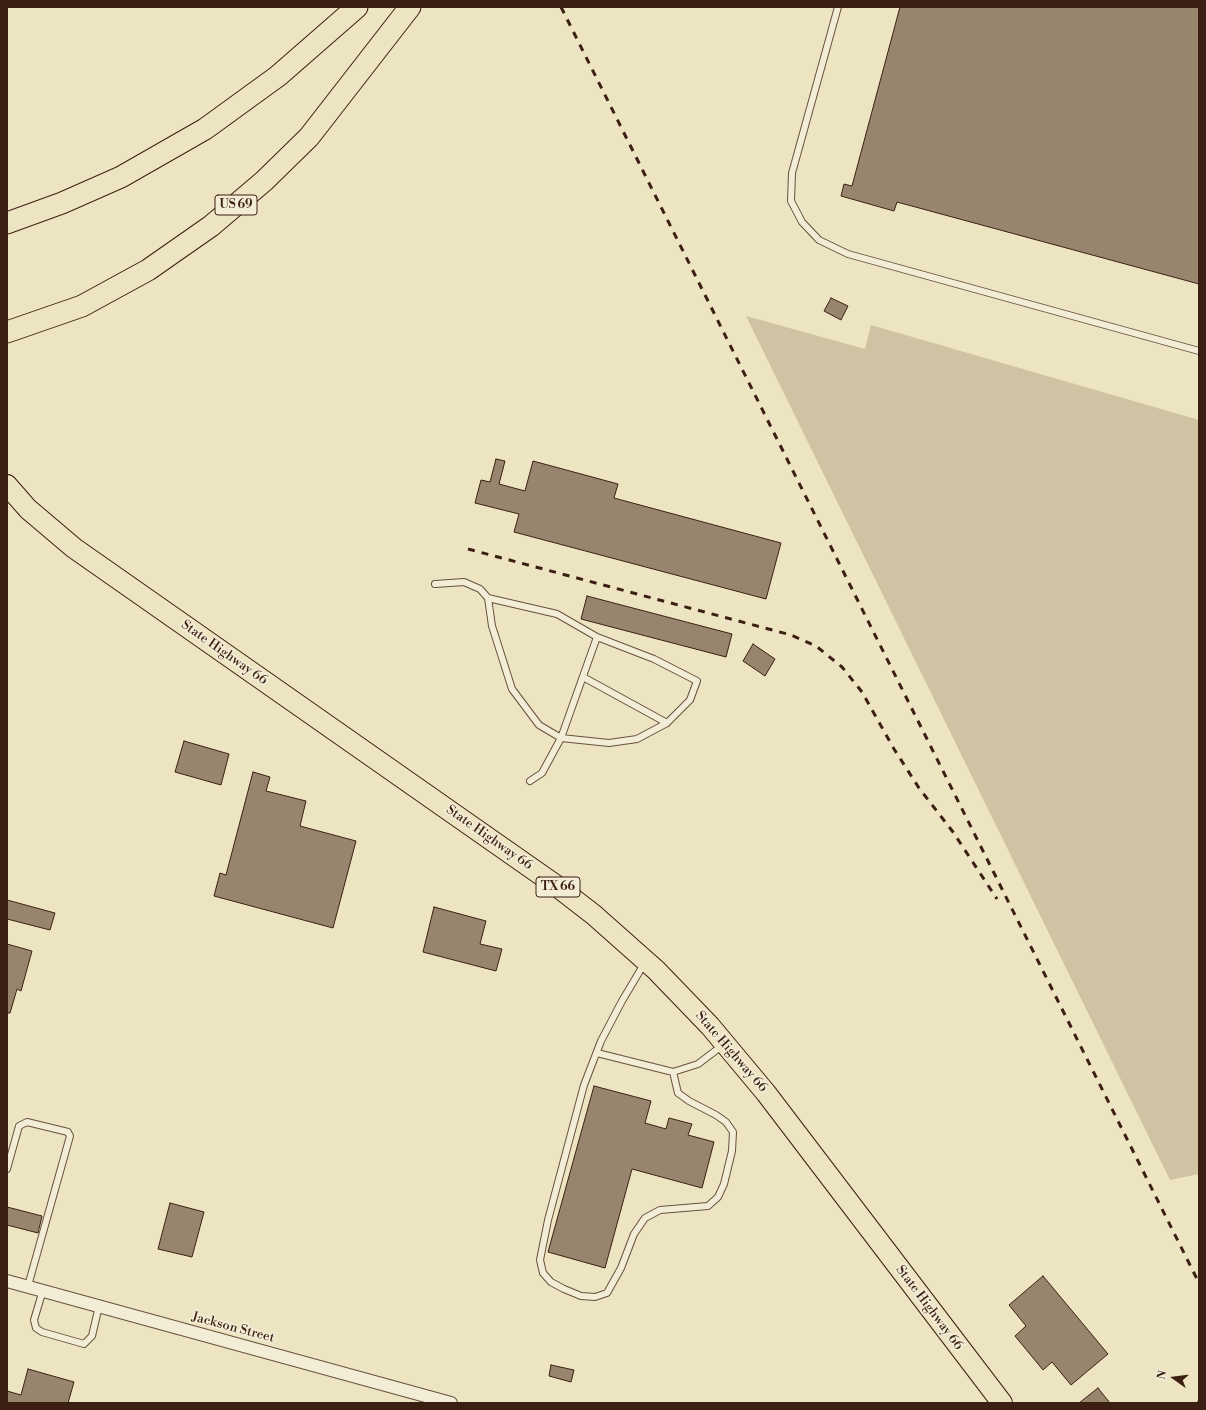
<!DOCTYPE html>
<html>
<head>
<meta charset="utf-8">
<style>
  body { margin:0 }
  #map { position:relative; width:1206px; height:1410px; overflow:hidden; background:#ede4c1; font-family:"Libre Bodoni",serif }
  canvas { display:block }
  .frame { position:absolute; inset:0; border:8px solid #3c1f13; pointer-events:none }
  .north { position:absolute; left:1154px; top:1358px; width:40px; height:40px; -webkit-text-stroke:3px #f3edd7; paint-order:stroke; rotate:284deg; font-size:11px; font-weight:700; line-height:16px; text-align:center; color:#3c1f13 }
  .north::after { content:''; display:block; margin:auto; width:14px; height:18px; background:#3c1f13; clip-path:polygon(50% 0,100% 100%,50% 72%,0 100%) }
</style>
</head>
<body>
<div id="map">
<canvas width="1206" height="1410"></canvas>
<div class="frame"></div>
<div class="north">N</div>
</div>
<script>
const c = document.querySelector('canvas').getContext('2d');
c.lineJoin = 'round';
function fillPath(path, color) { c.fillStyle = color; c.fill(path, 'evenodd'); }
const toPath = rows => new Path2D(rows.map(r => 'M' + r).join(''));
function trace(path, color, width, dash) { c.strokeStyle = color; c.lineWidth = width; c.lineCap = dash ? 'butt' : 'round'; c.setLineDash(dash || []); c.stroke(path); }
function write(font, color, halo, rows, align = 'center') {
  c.font = font + ' "Libre Bodoni",serif'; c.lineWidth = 3.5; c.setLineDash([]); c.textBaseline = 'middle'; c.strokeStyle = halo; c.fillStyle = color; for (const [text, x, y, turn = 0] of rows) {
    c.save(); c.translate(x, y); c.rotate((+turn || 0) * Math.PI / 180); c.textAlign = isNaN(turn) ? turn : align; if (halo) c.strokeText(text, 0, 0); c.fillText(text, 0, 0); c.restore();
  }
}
fillPath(toPath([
  [746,316,865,349,871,325,1199,420,1199,1174,1170,1180]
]), '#cfc3a3');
const building = toPath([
  [900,7,1199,7,1199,284,897,202,894,211,841,196,844,184,852,186,900,7],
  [831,298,848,306,841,320,824,311,831,298],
  [496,459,505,461,499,484,525,491,533,461,618,484,614,498,781,543,766,599,514,532,519,514,475,503,481,480,490,482,496,459],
  [587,596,732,634,726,657,581,619,587,596],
  [753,644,775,659,765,676,743,661,753,644],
  [184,741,229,754,221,785,175,772,184,741],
  [253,772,270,777,266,791,306,801,300,826,356,841,333,928,214,896,220,873,226,875,253,772],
  [7,900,55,913,50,930,7,919,7,900],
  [434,907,486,921,480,944,502,949,496,971,423,952,434,907],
  [7,944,32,951,21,991,17,989,10,1013,7,1013,7,944],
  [594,1086,651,1101,645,1123,666,1129,669,1118,692,1124,688,1135,714,1142,702,1188,632,1169,605,1268,548,1252,594,1086],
  [170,1203,204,1212,192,1257,158,1249,170,1203],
  [7,1207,42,1216,38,1233,7,1225,7,1207],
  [1043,1276,1108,1354,1071,1385,1052,1362,1043,1370,1015,1336,1026,1326,1009,1305,1043,1276],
  [551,1365,574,1370,571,1382,549,1376,551,1365],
  [28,1369,74,1382,68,1403,7,1403,7,1391,21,1395,28,1369],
  [1098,1388,1110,1403,1079,1403,1098,1388]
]);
fillPath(building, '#98856d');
trace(building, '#3c1f13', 1);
const service = toPath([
  [838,7,792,173,791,201,802,222,819,240,848,254,1199,351],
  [435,584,464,582,480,589,488,598,492,626,512,689,539,725,561,738,609,743,637,739,667,723,690,700,697,681,654,659,597,637,561,738,542,773,530,781],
  [488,598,557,614,597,637],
  [583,677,667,723],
  [644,964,622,1001,601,1041,584,1085,548,1220,540,1260,543,1273,551,1282,564,1289,581,1296,595,1297,607,1293,621,1268,634,1234,645,1218,660,1210,708,1206,718,1197,724,1184,732,1151,733,1132,726,1122,716,1115,689,1101,678,1093,673,1072],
  [597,1053,673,1072,698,1064,723,1045],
  [7,1169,19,1126,27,1122,68,1132,70,1136,28,1286],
  [43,1290,34,1320,36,1328,42,1332,84,1344,92,1336,99,1306]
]);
const minor = toPath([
  [7,1281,451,1403]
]);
const primary = toPath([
  [7,485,28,509,74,548,554,884,594,915,656,970,710,1026,766,1093,1002,1403]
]);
const trunk = toPath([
  [7,223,62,203,121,177,205,129,278,76,357,7],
  [7,332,82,306,148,270,211,226,264,181,309,137,410,7]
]);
trace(service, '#68503e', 8);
trace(minor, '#68503e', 14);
trace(primary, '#3c1f13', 22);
trace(trunk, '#3c1f13', 23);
trace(toPath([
  [1198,1403,1199,1401]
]), '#3c1f13', 2.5, [3, 2]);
trace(service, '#f3edd7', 6);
trace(minor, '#f3edd7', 12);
trace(primary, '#ede4c1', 20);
trace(trunk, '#ede4c1', 21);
trace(toPath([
  [561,7,1199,1283],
  [468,549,791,635,816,646,842,667,862,692,894,749,919,788,953,832,997,899]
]), '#3c1f13', 3, [7, 7]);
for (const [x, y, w] of [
  [236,205,42],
  [558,887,44]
]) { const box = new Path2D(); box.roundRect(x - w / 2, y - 10, w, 20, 3); c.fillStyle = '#f3edd7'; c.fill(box); trace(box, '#3c1f13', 1); }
write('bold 12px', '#3c1f13', null, [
  ["US 69",236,205],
  ["TX 66",558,887]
]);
write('13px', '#3c1f13', '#f3edd7', [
  ["State Highway 66",224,653,35],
  ["State Highway 66",489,838,35],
  ["State Highway 66",731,1052,49],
  ["State Highway 66",929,1308,53],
  ["Jackson Street",233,1328,15]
]);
</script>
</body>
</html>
